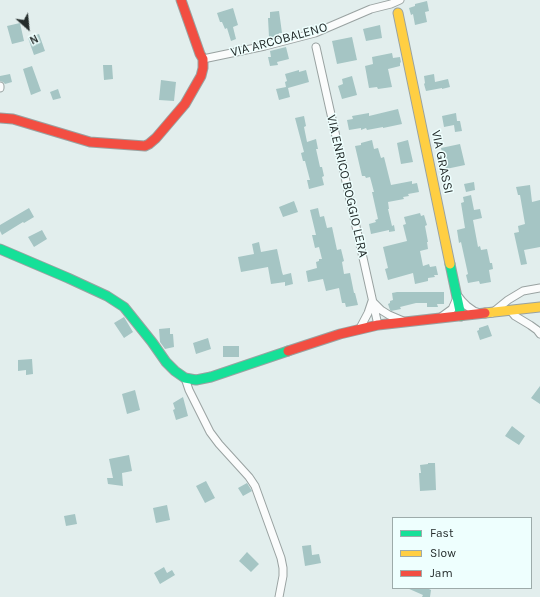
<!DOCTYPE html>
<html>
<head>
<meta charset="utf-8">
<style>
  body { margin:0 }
  #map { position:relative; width:540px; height:597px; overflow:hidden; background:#e2eeed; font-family:Karla,sans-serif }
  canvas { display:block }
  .legend { position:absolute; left:392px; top:517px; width:140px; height:72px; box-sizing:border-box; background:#eefffe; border:1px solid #9dabaa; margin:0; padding:5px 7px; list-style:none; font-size:12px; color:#242c2b }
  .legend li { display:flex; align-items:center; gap:8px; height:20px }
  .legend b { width:20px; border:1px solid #9dabaa }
  .north { position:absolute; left:8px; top:8px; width:40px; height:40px; -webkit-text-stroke:3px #eefffe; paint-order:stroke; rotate:153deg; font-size:11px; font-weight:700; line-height:16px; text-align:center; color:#242c2b }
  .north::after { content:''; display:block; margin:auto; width:14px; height:18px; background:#242c2b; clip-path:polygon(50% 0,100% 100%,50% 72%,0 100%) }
</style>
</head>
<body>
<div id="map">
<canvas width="540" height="597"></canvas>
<ul class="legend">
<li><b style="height:5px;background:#16e098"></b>Fast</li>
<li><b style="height:5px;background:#ffcf43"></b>Slow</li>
<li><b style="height:5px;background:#f24e42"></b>Jam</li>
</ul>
<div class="north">N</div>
</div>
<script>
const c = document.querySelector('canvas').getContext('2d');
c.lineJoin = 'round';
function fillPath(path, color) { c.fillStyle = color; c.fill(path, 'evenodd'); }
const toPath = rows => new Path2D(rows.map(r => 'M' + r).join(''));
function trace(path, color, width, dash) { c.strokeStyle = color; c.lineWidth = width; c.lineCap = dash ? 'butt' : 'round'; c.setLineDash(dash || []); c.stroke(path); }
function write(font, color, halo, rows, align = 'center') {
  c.font = font + ' Karla,sans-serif'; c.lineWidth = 3; c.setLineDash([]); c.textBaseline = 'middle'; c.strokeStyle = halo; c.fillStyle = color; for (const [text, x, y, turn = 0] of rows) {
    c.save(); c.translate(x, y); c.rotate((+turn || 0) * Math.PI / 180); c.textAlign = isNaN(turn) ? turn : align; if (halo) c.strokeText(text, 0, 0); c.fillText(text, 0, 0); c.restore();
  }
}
fillPath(toPath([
  [427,1,429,11,425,12,427,22,415,25,413,14,411,15,409,8,415,6,415,4],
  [233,8,238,25,233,27,236,39,231,41,227,28,225,29,222,22,220,22,217,13],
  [279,11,282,33,279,33,276,38,269,37,268,18,270,18,270,12],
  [20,23,24,41,12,44,7,26],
  [380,25,382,38,366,41,363,29],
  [39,34,45,51,34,55,28,38],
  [352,37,357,60,337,64,332,41],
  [286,47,289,59,277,62,278,65,270,66,268,57,271,57,270,51],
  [392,53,393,58,400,57,401,62,400,63,400,66,388,69,392,87,378,89,377,87,369,88,365,66,373,64,372,57],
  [103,65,112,65,113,79,104,80],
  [32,66,41,91,31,95,23,69],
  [299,70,299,72,306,70,309,82,288,88,290,97,279,100,276,89,286,87,285,82,287,81,285,74],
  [10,74,12,82,5,84,3,82,0,81,0,76],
  [434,74,435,82,448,79,450,87,442,89,442,88,426,91,424,84,425,83,424,76],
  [352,76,357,95,342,99,338,86,343,84,342,79],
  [161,80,176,82,174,101,159,100],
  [58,89,61,98,53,100,50,92],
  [398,109,402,124,383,128,383,127,367,130,366,128,361,130,361,128,349,130,347,120,353,119,352,116,369,113,369,116],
  [456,113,457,121,460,121,462,131,455,132,454,125,444,127,442,116],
  [304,116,306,126,304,127,307,142,316,139,318,149,316,149,320,167,322,167,324,176,322,177,324,185,309,189,307,180,310,180,305,161,303,161,301,153,304,152,295,118],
  [372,140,374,149,378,148,381,158,384,157,391,185,412,181,412,184,417,183,419,192,408,194,409,196,403,197,404,199,388,202,389,209,388,209,392,226,394,225,395,231,389,232,389,230,371,234,369,224,376,222,375,220,378,219,372,192,374,192,370,177,366,178,365,176,362,176,355,146,361,145,361,143],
  [408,140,413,162,401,164,397,143],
  [460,144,465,165,446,169,441,148],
  [474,182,475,190,466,192,464,184],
  [530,185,532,202,540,200,540,247,524,250,527,264,521,265,514,233,519,232,518,226,525,224,520,195,518,195,516,187],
  [471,195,474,210,480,209,482,218,473,220,478,247,480,246,481,250,487,249,490,263,492,263,493,269,489,270,491,282,480,284,479,281,468,283,466,275,468,274,461,242,459,243,457,230,465,228,461,203,464,202,463,197],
  [294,201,298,212,283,217,279,207],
  [29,208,34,217,24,223,23,222,2,235,0,231,0,225],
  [318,208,320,217,324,216,327,228,332,227,337,250,341,249,344,261,342,262,344,274,350,273,354,293,355,293,358,305,346,307,345,303,342,303,339,288,326,291,323,279,308,282,306,271,317,268,316,262,319,261,319,259,322,259,319,247,315,248,312,235,316,235,310,210],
  [420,213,421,216,424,215,427,225,425,226,428,242,427,242,428,249,420,251,423,266,429,264,430,267,436,266,438,275,434,275,435,277,428,278,428,281,415,284,413,273,388,280,385,269,388,268,383,247,407,241,403,225,406,224,404,217],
  [42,230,47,239,34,247,28,237],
  [259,242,261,252,277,249,282,272,283,275,291,273,293,284,285,286,285,282,271,284,268,267,241,272,238,257,254,254,252,244],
  [397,292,444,292,444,304,437,304,438,307,427,307,427,303,416,303,400,307,401,309,391,311,390,310,388,304,390,303,390,301,393,300,392,293],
  [124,317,133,332,124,338,114,323],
  [488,325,492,336,480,340,477,331,479,330,479,328],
  [170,328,170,334,173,334,174,347,165,349,160,342,159,329],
  [208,338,211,349,196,354,193,343],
  [223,346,239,346,239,357,223,357],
  [32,359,33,374,26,375,26,370,18,371,18,360],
  [540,386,540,404,531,398],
  [135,390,140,410,127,414,122,394],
  [183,397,188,416,176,420,173,410,175,409,173,403],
  [512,426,525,436,519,445,505,436],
  [129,455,132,471,122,473,123,486,108,484,107,478,113,478,109,459],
  [428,463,435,463,436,490,420,491,419,473,421,473,420,465,428,464],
  [206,481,215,498,205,503,196,486],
  [247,483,252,491,243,496,238,488],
  [167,505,170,520,156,523,153,508],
  [75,514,77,524,66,526,64,516],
  [311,545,312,555,319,554,321,563,305,566,302,546],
  [247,552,259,564,251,572,239,561],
  [164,567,167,573,172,570,175,575,160,584,154,573],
  [407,588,427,588,431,590,430,597,422,597,423,595]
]), '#a5c5c4');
const street = toPath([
  [316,47,378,325],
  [203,59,265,46,315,33,371,9,391,4,400,0],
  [0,86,0,88],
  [459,297,462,301,467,306,474,311,480,313],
  [510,310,515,316,530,325,537,330,540,334],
  [492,313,508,300,523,291,540,288],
  [441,317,452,309,457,298],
  [359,330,368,313,372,301,381,310,389,315,403,321],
  [185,378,189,390,210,432,219,444,249,477,255,486,281,558,283,568,283,576,279,597]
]);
const fast = toPath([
  [0,249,68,278,107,296,124,307,152,342,166,362,175,371,185,378,196,380,211,377,288,351],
  [450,264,461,316]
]);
const slow = toPath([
  [398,13,450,264],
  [485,313,540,307]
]);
const jam = toPath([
  [0,118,13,119,90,142,145,146,149,144,156,138,185,104,201,76,203,68,203,59,200,54,181,0],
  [288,351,340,334,378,325,485,313]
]);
trace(street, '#99a2a1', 9);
trace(fast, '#99a2a1', 11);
trace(slow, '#99a2a1', 11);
trace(jam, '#99a2a1', 11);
trace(street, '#fbfcfc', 7);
trace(fast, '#16e098', 9);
trace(slow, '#ffcf43', 9);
trace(jam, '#f24e42', 9);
write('13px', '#242c2b', '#eefffe', [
  ["VIA ARCOBALENO",279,40,-15],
  ["VIA GRASSI",442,162,78],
  ["VIA ENRICO BOGGIO LERA",347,186,77]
]);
</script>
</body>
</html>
